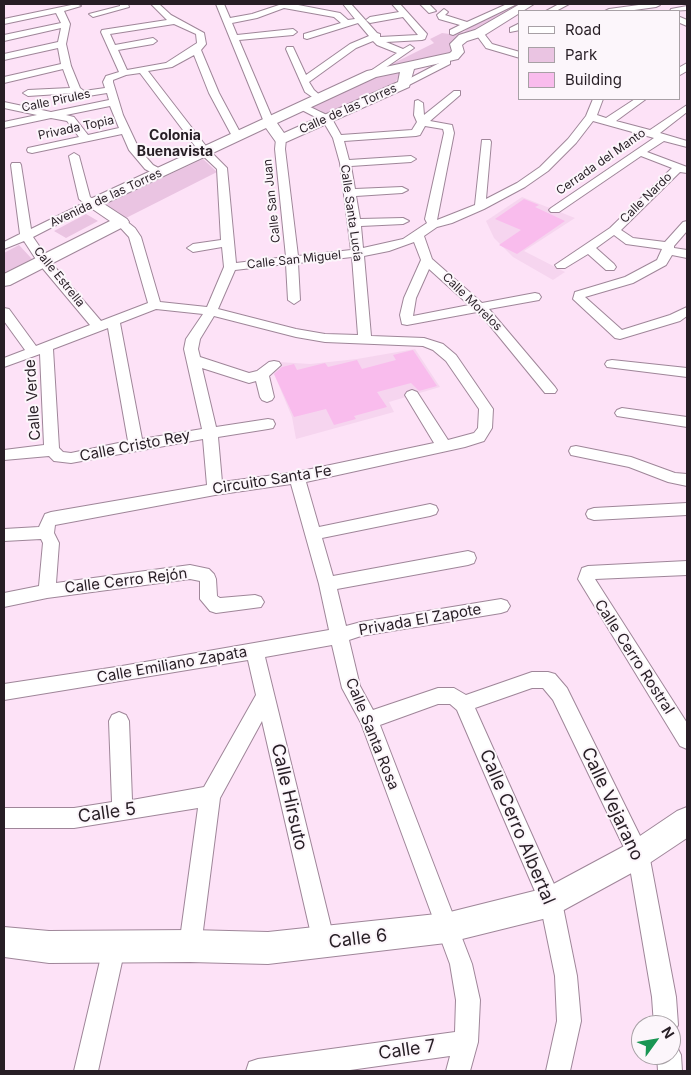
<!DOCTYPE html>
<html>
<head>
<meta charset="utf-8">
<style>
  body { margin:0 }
  #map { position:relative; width:691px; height:1075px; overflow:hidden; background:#fde2f7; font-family:Inter,sans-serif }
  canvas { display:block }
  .frame { position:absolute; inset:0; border:5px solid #271e25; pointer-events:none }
  .legend { position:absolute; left:518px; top:10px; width:162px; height:90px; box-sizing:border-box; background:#fcf6fb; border:1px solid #a7a0a5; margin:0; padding:6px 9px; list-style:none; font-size:15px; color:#271e25 }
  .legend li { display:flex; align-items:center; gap:10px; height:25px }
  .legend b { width:25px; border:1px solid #a7a0a5 }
  .north { position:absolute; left:631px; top:1015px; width:50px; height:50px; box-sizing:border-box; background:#fcf6fb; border:1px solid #a7a0a5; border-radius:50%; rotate:58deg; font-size:14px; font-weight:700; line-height:20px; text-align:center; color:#271e25 }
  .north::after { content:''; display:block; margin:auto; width:18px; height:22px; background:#1a9654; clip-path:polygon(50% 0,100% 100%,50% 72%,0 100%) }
</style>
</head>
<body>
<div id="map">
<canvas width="691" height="1075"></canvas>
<div class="frame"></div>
<ul class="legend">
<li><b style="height:6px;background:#fff"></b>Road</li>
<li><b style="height:14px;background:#eac4e2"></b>Park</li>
<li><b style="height:14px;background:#f9bced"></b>Building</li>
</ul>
<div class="north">N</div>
</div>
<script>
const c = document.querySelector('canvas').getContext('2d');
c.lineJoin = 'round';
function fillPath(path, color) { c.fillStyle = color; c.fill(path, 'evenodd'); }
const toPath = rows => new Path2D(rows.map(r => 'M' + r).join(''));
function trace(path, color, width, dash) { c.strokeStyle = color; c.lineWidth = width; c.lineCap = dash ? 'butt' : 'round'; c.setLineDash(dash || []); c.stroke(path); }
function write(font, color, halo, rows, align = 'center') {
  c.font = font + ' Inter,sans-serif'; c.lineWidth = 4; c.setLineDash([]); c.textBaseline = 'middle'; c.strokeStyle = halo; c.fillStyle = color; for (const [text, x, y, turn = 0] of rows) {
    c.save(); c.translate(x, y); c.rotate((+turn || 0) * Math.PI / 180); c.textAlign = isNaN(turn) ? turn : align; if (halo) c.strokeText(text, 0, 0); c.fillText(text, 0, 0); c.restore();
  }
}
fillPath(toPath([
  [522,197,575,218,524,251,565,272,553,280,513,257,494,238,486,221],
  [415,349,440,387,389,402,394,412,296,439,292,417,272,369,279,362,310,364,357,359]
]), '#f6d5ef');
fillPath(toPath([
  [516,4,521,6,477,33,450,54,384,68,434,43,430,39,442,33,450,34,464,32,469,27],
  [400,71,402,72,394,84,327,115,320,110,309,107,370,77],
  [203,159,217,172,126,218,104,205],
  [86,214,98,221,66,238,54,231],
  [19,245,32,259,4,273,4,253]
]), '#eac4e2');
fillPath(toPath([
  [524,199,539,205,535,207,565,221,517,254,499,245,521,230,495,219],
  [413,350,437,386,419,391,411,383,377,392,387,407,354,416,356,419,334,425,326,409,294,417,274,374,282,367,294,364,297,370,325,363,328,367,357,360,362,369,396,360,393,355]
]), '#f9bced');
const street = toPath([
  [76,4,81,6,64,11,70,24,66,44,71,66,80,88,84,91,105,88,103,82,106,76,119,72,101,32,102,30,167,20,151,4,159,4,171,15,204,33,206,44,201,50,219,93,242,136,241,138,233,138,232,136,209,93,194,55,172,67,148,71,209,150,227,168,236,263,286,257,275,149,276,139,281,136,286,139,285,149,298,256,351,250,340,163,333,138,323,121,298,108,298,104,304,104,331,117,341,135,412,130,417,122,414,115,415,101,418,100,423,103,424,115,454,91,460,91,460,95,430,121,452,125,454,133,437,220,475,205,482,140,490,140,491,142,486,199,517,183,540,167,568,139,586,116,593,99,603,99,597,115,606,118,635,99,646,99,616,121,650,130,687,105,687,112,660,133,687,141,687,147,664,141,647,152,687,167,687,173,680,172,621,230,633,238,665,242,683,222,687,221,687,231,674,246,674,248,687,250,687,258,672,255,666,265,633,283,585,297,622,330,670,315,687,307,687,316,680,321,620,339,615,338,573,299,575,292,625,277,657,260,662,249,626,244,614,235,596,248,614,264,616,267,614,270,606,270,588,254,565,268,557,268,555,265,610,228,672,168,641,156,559,212,551,212,549,210,551,208,654,138,593,121,576,143,548,171,525,187,484,209,452,223,437,227,424,236,432,259,482,303,535,293,539,294,541,297,539,300,489,309,555,387,557,390,555,393,545,393,487,322,477,312,407,325,402,324,400,315,404,298,421,260,414,242,389,251,364,256,371,336,424,338,443,344,456,355,493,409,492,428,484,441,465,447,306,482,319,527,430,504,436,506,438,510,436,514,430,516,322,538,333,576,468,551,474,553,476,558,474,563,468,565,337,589,346,626,361,622,501,599,507,601,510,606,507,611,501,613,361,636,349,640,360,686,373,710,438,688,454,688,466,695,532,672,548,672,555,674,567,688,649,854,676,997,678,1025,674,1033,671,1035,671,1025,654,1025,652,997,628,856,553,700,543,688,532,688,475,708,562,902,577,976,581,1021,570,1071,546,1071,557,1021,555,976,540,903,457,710,450,704,438,704,380,725,472,964,480,1000,478,1042,470,1071,446,1071,450,1056,343,1071,246,1071,249,1062,258,1059,455,1032,456,1000,450,964,361,723,342,688,332,645,265,657,335,943,332,951,324,954,316,951,313,943,262,721,220,798,201,946,198,954,190,957,182,954,179,946,198,808,74,828,4,828,4,808,74,808,112,802,109,721,112,715,119,712,126,715,129,721,132,800,204,787,256,695,248,660,4,700,4,684,116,667,329,630,319,584,291,484,215,495,55,525,54,533,59,543,56,583,190,565,209,569,214,574,216,579,217,596,220,598,255,595,261,597,264,602,261,607,216,613,210,611,200,599,200,581,190,579,47,598,4,607,4,593,39,586,43,543,41,539,4,541,4,529,39,527,45,514,51,512,207,485,203,439,71,463,54,461,49,456,4,460,4,450,44,445,40,354,4,367,4,358,25,350,4,321,4,308,9,309,36,346,90,325,39,264,24,241,4,249,4,242,20,234,11,165,12,163,20,163,21,165,31,229,84,203,79,199,69,156,74,153,79,156,90,197,99,203,33,237,48,259,101,321,148,303,129,237,117,224,115,222,117,220,125,220,135,228,141,237,160,302,207,307,224,267,222,247,193,252,187,248,193,244,221,240,217,169,201,154,140,73,126,75,113,80,113,82,123,115,139,149,153,165,164,171,165,173,164,175,156,175,145,169,129,150,122,134,32,153,28,152,27,150,28,148,79,137,67,121,51,118,4,128,4,122,37,115,4,108,4,102,51,112,109,100,107,93,82,97,74,93,28,96,23,93,28,90,70,88,63,69,4,83,4,77,61,64,58,48,4,60,4,54,58,42,61,28,4,41,4,35,61,23,56,13,4,24,4,19,76,4],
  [174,24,196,34,197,43,166,63,127,70,118,50,153,44,157,41,153,38,115,45,110,34,174,24],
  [110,106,119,128,88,135,74,117,66,115,110,106],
  [425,126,443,129,444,133,425,219,427,223,403,239,363,248,361,226,403,224,409,221,403,218,360,219,356,196,402,193,408,190,402,187,355,189,351,166,411,162,416,159,411,156,349,160,344,141,416,136,420,135,425,126],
  [352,257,358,335,325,334,296,329,218,309,235,270,286,264,288,300,294,304,300,300,298,263,352,257],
  [429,269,469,305,413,316,416,298,429,269],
  [156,309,203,314,186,339,184,349,202,429,142,439,120,323,156,309],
  [214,316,296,337,325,342,423,346,433,350,446,361,479,409,478,428,474,433,448,440,417,392,412,390,407,392,405,395,434,443,297,472,222,482,218,437,268,429,273,428,275,424,273,420,268,419,216,427,202,368,249,383,256,381,260,397,262,400,267,402,272,400,274,397,269,376,281,365,279,362,274,361,269,362,257,371,249,373,200,357,198,349,200,339,214,316],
  [108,328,128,441,71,453,63,452,59,448,53,349,108,328],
  [120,4,128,4,129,7,93,17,89,14,120,6,120,4],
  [216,4,224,4,230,18,252,14,282,4,293,4,340,13,348,20,355,19,343,4,351,4,377,33,380,34,380,37,418,35,403,17,370,23,366,20,370,17,399,12,392,4,400,4,427,34,425,39,422,40,386,42,403,49,410,45,414,48,372,77,367,74,369,72,397,53,377,45,373,41,356,48,309,82,314,90,323,98,318,101,305,92,286,49,287,47,293,47,306,75,350,44,369,36,358,23,307,39,304,38,304,34,341,23,334,17,284,8,257,18,232,23,237,35,293,29,297,32,293,35,239,40,274,122,269,125,264,122,216,4],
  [420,4,429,4,436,11,429,13,420,4],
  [507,4,517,4,453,35,450,34,450,30,460,25,439,19,437,15,444,9,448,12,445,15,467,22,507,4],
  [559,4,569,4,556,11,546,11,559,4],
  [646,4,660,5,656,7,627,11,605,11,609,9,646,4],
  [687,6,687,10,670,11,671,9,687,6],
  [680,17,687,20,687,26,680,23,680,17],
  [520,23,520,30,510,32,510,28,520,23],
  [479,30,482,31,492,44,520,52,520,58,486,48,475,33,479,30],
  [447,59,450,60,450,64,407,86,404,87,399,84,447,59],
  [687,63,687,71,680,75,680,67,687,63],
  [612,360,687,368,687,377,607,367,605,364,607,361,612,360],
  [622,408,687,417,687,427,617,416,615,413,617,410,622,408],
  [576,446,631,457,675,473,687,474,687,486,668,482,629,467,571,455,569,451,571,447,576,446],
  [687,503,687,515,594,520,588,518,586,514,588,510,594,508,687,503],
  [687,561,687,575,595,579,687,723,687,749,680,746,578,579,582,568,588,566,687,561],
  [114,937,122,940,125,948,98,1071,74,1071,103,948,106,940,114,937],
  [671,1044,677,1047,681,1055,682,1071,658,1071,657,1055,671,1055,671,1044]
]);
const secondary = toPath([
  [520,4,534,4,483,36,467,41,462,45,464,52,458,59,414,69,409,87,286,142,276,142,266,128,104,204,127,219,129,222,127,225,10,285,4,286,4,274,110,221,88,206,85,203,88,200,367,71,450,53,452,51,450,44,459,35,475,30,520,4],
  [400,72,398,82,284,133,277,123,376,77,400,72],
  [687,807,687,838,648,864,551,917,446,943,268,964,190,962,49,963,4,957,4,927,49,931,190,930,268,932,446,913,546,888,628,844,677,811,687,807]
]);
trace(street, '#9f8699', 2);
trace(secondary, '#9f8699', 2);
fillPath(street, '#fff');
fillPath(secondary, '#fff');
write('12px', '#271e25', '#fcf6fb', [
  ["Calle Pirules",56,101,-12],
  ["Calle de las Torres",348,109,-24],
  ["Privada Topia",76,128,-12],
  ["Cerrada del Manto",601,162,-35],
  ["Avenida de las Torres",106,198,-25],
  ["Calle Nardo",646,198,-44],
  ["Calle San Juan",272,201,-96],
  ["Calle Santa Lucía",351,213,82],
  ["Calle San Miguel",294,260,-6],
  ["Calle Estrella",59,277,51],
  ["Calle Morelos",472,302,44]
]);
write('bold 14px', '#271e25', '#fcf6fb', [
  ["Colonia",175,136],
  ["Buenavista",175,152]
]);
write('15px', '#271e25', '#fcf6fb', [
  ["Calle Verde",33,400,-94],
  ["Calle Cristo Rey",135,446,-11],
  ["Circuito Santa Fe",272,480,-9],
  ["Calle Cerro Rejón",126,581,-7],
  ["Privada El Zapote",420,620,-10],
  ["Calle Cerro Rostral",634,657,57],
  ["Calle Emiliano Zapata",172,665,-10],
  ["Calle Santa Rosa",372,734,68]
]);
write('18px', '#271e25', '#fcf6fb', [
  ["Calle Hirsuto",289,797,77],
  ["Calle Vejarano",612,804,65],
  ["Calle 5",107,813,-8],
  ["Calle Cerro Albertal",517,827,67],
  ["Calle 6",358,939,-7],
  ["Calle 7",407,1050,-8]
]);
</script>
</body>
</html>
